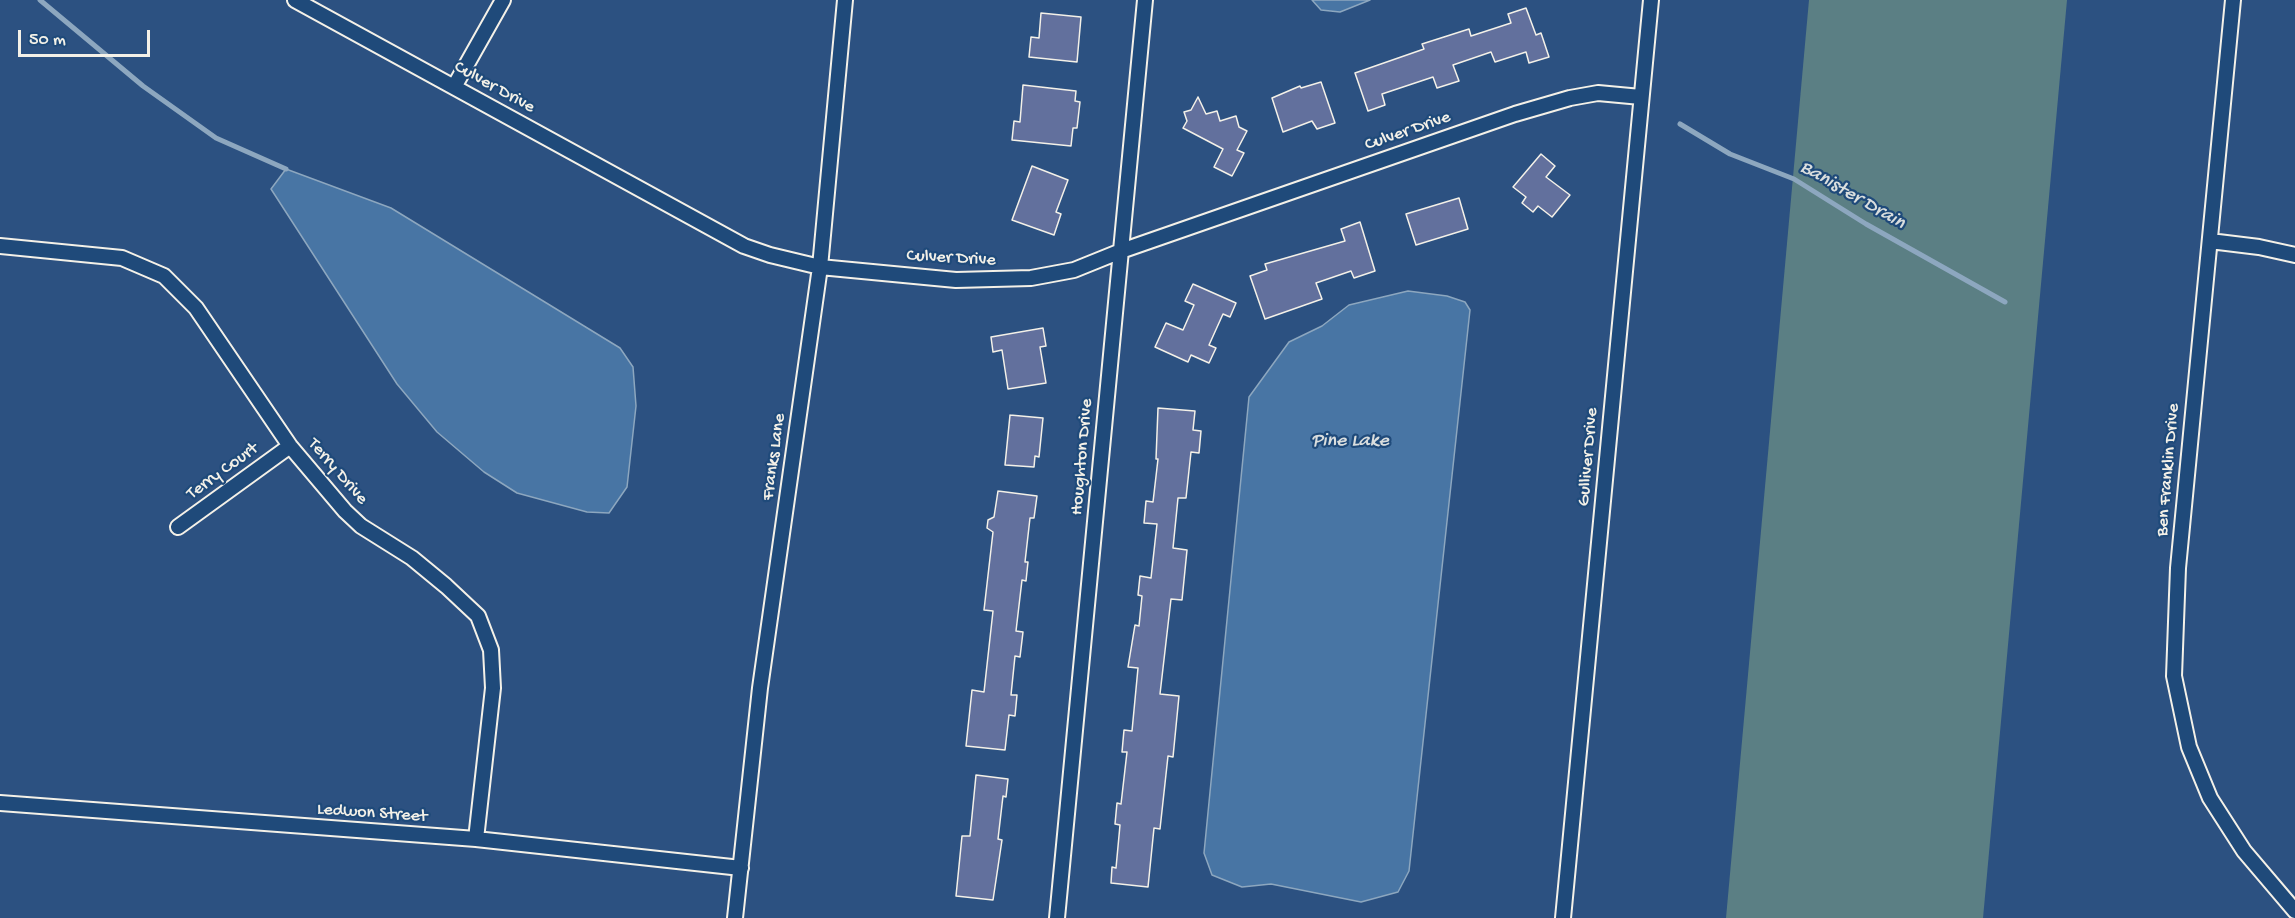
<!DOCTYPE html>
<html>
<head>
<meta charset="utf-8">
<style>
  body { margin:0 }
  #map { position:relative; width:2295px; height:918px; overflow:hidden; background:#2c5181; font-family:"Gochi Hand",sans-serif }
  canvas { display:block }
  .scale { position:absolute; left:18px; top:30px; width:132px; height:27px; box-sizing:border-box; border:3px solid #f4f1e8; border-top:0; padding-left:8px; font-size:18px; line-height:21px; white-space:nowrap; color:#f4f1e8; -webkit-text-stroke:4px #1f4a7a; paint-order:stroke }
</style>
</head>
<body>
<div id="map">
<canvas width="2295" height="918"></canvas>
<div class="scale">50 m</div>
</div>
<script>
const c = document.querySelector('canvas').getContext('2d');
c.lineJoin = 'round';
function fillPath(path, color) { c.fillStyle = color; c.fill(path, 'evenodd'); }
const toPath = rows => new Path2D(rows.map(r => 'M' + r).join(''));
function trace(path, color, width, dash) { c.strokeStyle = color; c.lineWidth = width; c.lineCap = dash ? 'butt' : 'round'; c.setLineDash(dash || []); c.stroke(path); }
function write(font, color, halo, rows, align = 'center') {
  c.font = font + ' "Gochi Hand",sans-serif'; c.lineWidth = 4.5; c.setLineDash([]); c.textBaseline = 'middle'; c.strokeStyle = halo; c.fillStyle = color; for (const [text, x, y, turn = 0] of rows) {
    c.save(); c.translate(x, y); c.rotate((+turn || 0) * Math.PI / 180); c.textAlign = isNaN(turn) ? turn : align; if (halo) c.strokeText(text, 0, 0); c.fillText(text, 0, 0); c.restore();
  }
}
fillPath(toPath([
  [1809,0,2067,0,1983,918,1726,918]
]), '#5b7f84');
const water = toPath([
  [1312,0,1370,0,1340,12,1321,10,1312,0],
  [286,169,391,208,620,348,633,367,636,406,627,487,609,513,587,512,517,493,484,472,437,432,397,384,271,189,286,169],
  [1408,291,1447,296,1465,302,1470,310,1409,871,1398,892,1361,902,1271,884,1242,887,1212,875,1204,853,1249,397,1289,342,1322,326,1349,305,1408,291]
]);
fillPath(water, '#4875a4');
trace(water, '#8da7bf', 1.5);
trace(toPath([
  [40,0,143,86,216,138,286,169],
  [1680,124,1730,154,1794,179,1866,224,2005,302]
]), '#8da7bf', 5);
const building = toPath([
  [1526,8,1536,35,1541,33,1549,57,1529,63,1526,52,1495,62,1491,52,1453,65,1459,81,1437,88,1433,77,1382,94,1385,105,1368,111,1355,73,1424,49,1422,44,1469,29,1471,36,1511,23,1508,14,1526,8],
  [1041,13,1081,17,1077,62,1029,57,1031,37,1039,38,1041,13],
  [1321,82,1335,123,1317,129,1312,121,1283,132,1272,98,1300,86,1301,88,1321,82],
  [1023,85,1076,91,1075,101,1080,102,1077,128,1073,128,1071,146,1012,140,1014,121,1020,122,1023,85],
  [1198,97,1206,114,1217,111,1220,121,1236,116,1239,127,1247,131,1237,150,1244,153,1232,176,1214,167,1223,149,1183,128,1187,121,1184,112,1191,110,1198,97],
  [1541,154,1555,166,1546,177,1570,195,1552,217,1538,206,1533,212,1522,203,1526,197,1513,187,1541,154],
  [1032,166,1068,180,1056,212,1061,214,1054,235,1012,220,1032,166],
  [1459,198,1468,229,1416,245,1406,214,1459,198],
  [1360,222,1375,271,1354,278,1351,271,1316,283,1322,299,1265,319,1250,276,1267,270,1265,264,1345,241,1341,229,1360,222],
  [1193,284,1236,303,1230,317,1223,314,1209,345,1216,348,1209,363,1191,355,1188,362,1155,347,1166,323,1183,330,1194,305,1185,301,1193,284],
  [1043,328,1046,346,1040,347,1046,383,1008,389,1002,350,993,352,991,337,1043,328],
  [1158,408,1195,411,1193,430,1201,431,1199,453,1191,452,1186,498,1178,498,1173,548,1187,550,1182,600,1171,599,1160,694,1179,696,1173,757,1168,756,1160,829,1154,828,1148,887,1111,883,1112,867,1116,868,1120,825,1115,824,1117,803,1121,804,1127,752,1122,752,1124,730,1132,731,1138,668,1128,667,1135,625,1139,626,1142,596,1138,595,1140,576,1151,578,1157,524,1144,523,1146,501,1153,502,1158,459,1156,459,1158,408],
  [1010,415,1043,418,1039,457,1035,456,1034,467,1005,465,1010,415],
  [998,491,1037,496,1034,518,1030,518,1025,562,1028,562,1026,581,1022,580,1016,631,1023,632,1020,657,1015,656,1011,695,1017,695,1015,716,1009,715,1005,750,966,746,972,690,984,692,993,611,984,610,993,532,987,528,988,520,994,517,998,491],
  [976,775,1008,779,1006,797,1003,796,998,839,1002,840,993,900,956,896,962,836,970,836,976,775]
]);
fillPath(building, '#62709d');
trace(building, '#f4f1e8', 1.5);
const minor = toPath([
  [295,0,744,246,770,255,820,267,956,280,1031,278,1074,270,1121,251,1515,114,1570,98,1598,93,1641,97],
  [2233,0,2178,568,2174,676,2189,747,2210,798,2244,851,2295,911],
  [454,87,503,0],
  [2210,241,2259,247,2295,255],
  [0,246,122,258,164,276,196,308,290,446,345,511,361,526,412,558,446,586,478,616,491,650,493,688,476,839],
  [178,527,290,446],
  [0,803,476,839,741,868],
  [735,918,760,688,820,267,845,0],
  [1057,918,1145,0],
  [1563,918,1651,0]
]);
trace(minor, '#f4f1e8', 18);
trace(minor, '#1f4a7a', 14);
write('18px', '#f4f1e8', '#1f4a7a', [
  ["Culver Drive",494,88,29],
  ["Culver Drive",1408,132,-19],
  ["Culver Drive",951,259,3],
  ["Franks Lane",775,457,-82],
  ["Houghton Drive",1083,457,-85],
  ["Gulliver Drive",1589,457,-85],
  ["Ben Franklin Drive",2169,470,-85],
  ["Terry Court",223,472,-36],
  ["Terry Drive",337,472,49],
  ["Ledwon Street",372,814,4]
]);
write('italic 20px', '#dadede', '#1f4a7a', [
  ["Banister Drain",1852,196,30],
  ["Pine Lake",1350,442]
]);
</script>
</body>
</html>
